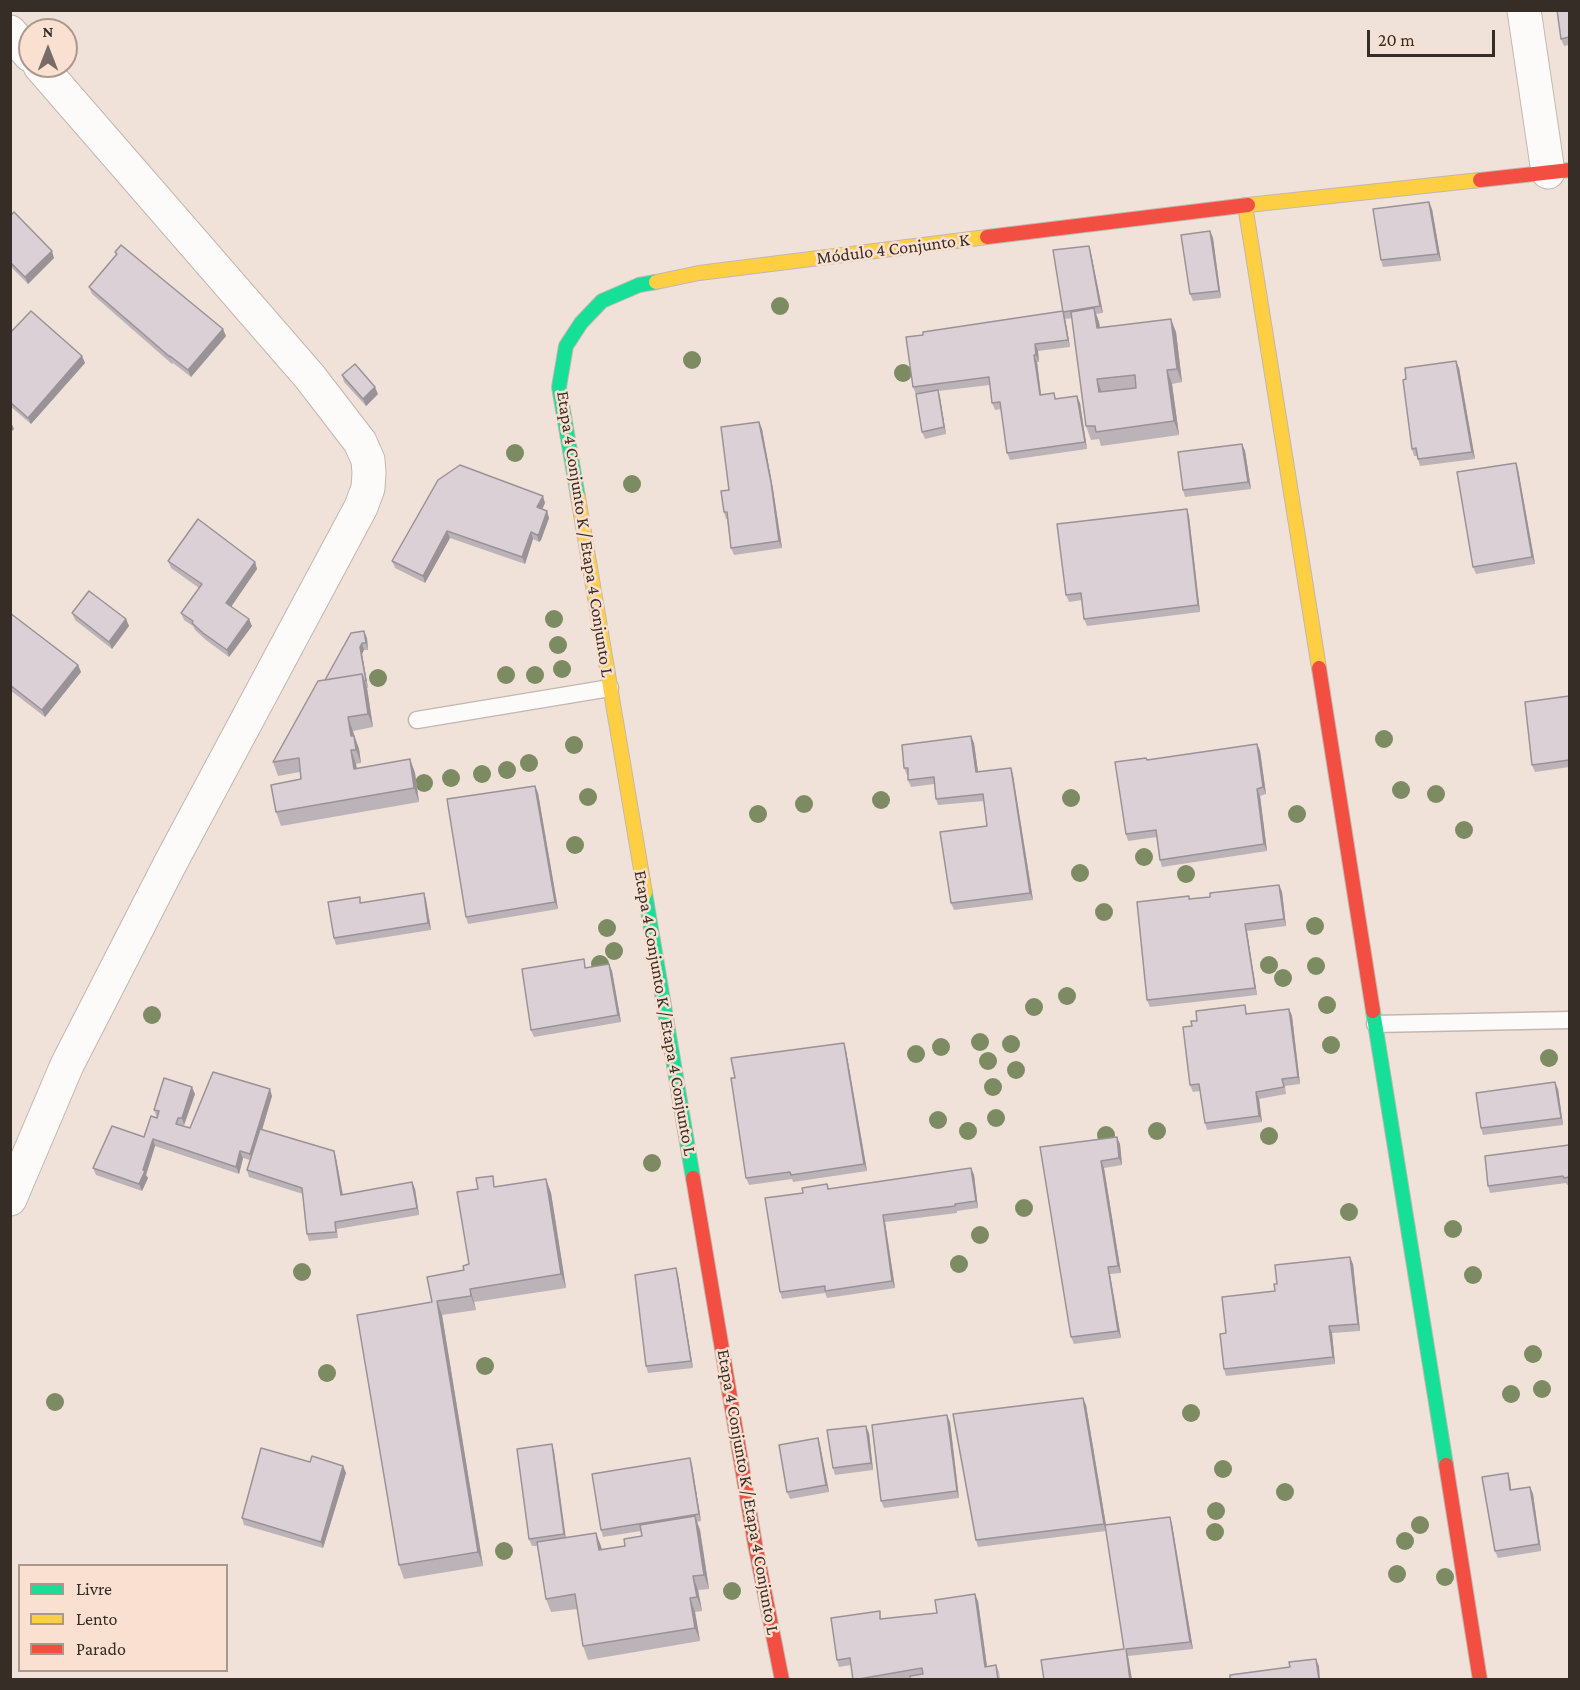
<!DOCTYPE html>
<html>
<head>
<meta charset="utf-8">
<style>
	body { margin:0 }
	#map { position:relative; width:1580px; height:1690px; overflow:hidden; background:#f0e2d9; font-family:"Crimson Pro",serif }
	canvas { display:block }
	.frame { position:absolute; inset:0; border:12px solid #362d27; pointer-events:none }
	.legend { position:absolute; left:18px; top:1564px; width:210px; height:108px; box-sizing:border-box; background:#f9e0d0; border:2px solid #ab988c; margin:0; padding:8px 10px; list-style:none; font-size:18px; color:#362d27 }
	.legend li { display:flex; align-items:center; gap:12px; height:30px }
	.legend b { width:30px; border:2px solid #ab988c }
	.north { position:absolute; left:18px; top:18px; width:60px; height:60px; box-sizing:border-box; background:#f9e0d0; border:2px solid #ab988c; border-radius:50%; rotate:0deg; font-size:16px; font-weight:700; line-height:24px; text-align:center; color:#362d27 }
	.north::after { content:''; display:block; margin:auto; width:21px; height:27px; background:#776c65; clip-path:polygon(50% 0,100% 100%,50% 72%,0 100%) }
	.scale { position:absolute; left:1367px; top:30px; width:128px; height:27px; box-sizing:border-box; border:3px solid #362d27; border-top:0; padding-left:8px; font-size:18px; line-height:21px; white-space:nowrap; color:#362d27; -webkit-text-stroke:4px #f9e0d0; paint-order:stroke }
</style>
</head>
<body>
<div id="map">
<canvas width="1580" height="1690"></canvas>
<div class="frame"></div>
<ul class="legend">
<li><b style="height:8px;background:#16e098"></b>Livre</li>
<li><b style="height:8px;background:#ffcf43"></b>Lento</li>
<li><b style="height:8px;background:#f24e42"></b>Parado</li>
</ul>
<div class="north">N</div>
<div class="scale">20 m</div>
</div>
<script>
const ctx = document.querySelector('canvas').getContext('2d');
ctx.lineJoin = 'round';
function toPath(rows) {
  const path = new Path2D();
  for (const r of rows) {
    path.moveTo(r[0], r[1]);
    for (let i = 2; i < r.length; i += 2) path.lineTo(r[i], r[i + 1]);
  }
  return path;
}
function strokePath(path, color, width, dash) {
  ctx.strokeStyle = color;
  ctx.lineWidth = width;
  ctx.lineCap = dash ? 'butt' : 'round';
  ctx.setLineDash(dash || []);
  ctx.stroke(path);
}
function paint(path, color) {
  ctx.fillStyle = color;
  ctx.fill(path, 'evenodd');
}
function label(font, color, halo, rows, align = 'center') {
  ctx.font = font + ' "Crimson Pro",serif';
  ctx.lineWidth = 5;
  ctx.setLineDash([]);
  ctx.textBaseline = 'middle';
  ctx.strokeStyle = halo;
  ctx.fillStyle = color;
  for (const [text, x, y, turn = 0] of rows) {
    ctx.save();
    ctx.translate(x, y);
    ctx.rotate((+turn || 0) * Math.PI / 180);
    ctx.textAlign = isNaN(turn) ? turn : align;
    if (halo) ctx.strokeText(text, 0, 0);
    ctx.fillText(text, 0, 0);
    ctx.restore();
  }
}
const lane = toPath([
	[417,720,610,688],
	[1375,1024,1570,1020]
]);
const street = toPath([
	[1524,10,1548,172],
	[10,32,30,55],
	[10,1199,67,1065,171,862,361,507,368,488,369,473,368,460,360,442,310,377,40,66]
]);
const fast = toPath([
	[578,497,559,387,566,346,581,323,602,301,639,285,656,282],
	[645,893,693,1178],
	[1373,1011,1446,1465]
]);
const slow = toPath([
	[1245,205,1319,668],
	[1248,205,1480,180],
	[656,282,699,273,987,237],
	[578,497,645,893]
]);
const jam = toPath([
	[1480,180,1570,170],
	[987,237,1248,205],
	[1319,668,1373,1011],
	[693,1178,755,1544,782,1680],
	[1446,1465,1480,1680]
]);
strokePath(lane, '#c2b7b0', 19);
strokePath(street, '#c2b7b0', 35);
strokePath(fast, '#c2b7b0', 16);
strokePath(slow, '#c2b7b0', 16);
strokePath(jam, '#c2b7b0', 16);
strokePath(lane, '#fdfbf9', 16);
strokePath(street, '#fdfbf9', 33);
strokePath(fast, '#16e098', 14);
strokePath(slow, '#ffcf43', 14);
strokePath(jam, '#f24e42', 14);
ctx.fillStyle = '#7d8b62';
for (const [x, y] of [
	[780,306],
	[692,360],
	[903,373],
	[515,453],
	[632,484],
	[554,619],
	[558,645],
	[562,669],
	[506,675],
	[535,675],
	[378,678],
	[1384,739],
	[574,745],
	[529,763],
	[507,770],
	[482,774],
	[451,778],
	[424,783],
	[1401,790],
	[1436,794],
	[588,797],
	[1071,798],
	[881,800],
	[804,804],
	[758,814],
	[1297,814],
	[1464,830],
	[575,845],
	[1144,857],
	[1080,873],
	[1186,874],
	[1104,912],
	[1315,926],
	[607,928],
	[614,951],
	[600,964],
	[1269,965],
	[1316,966],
	[1283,978],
	[1067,996],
	[1327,1005],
	[1034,1007],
	[152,1015],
	[980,1042],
	[1011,1044],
	[1331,1045],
	[941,1047],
	[916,1054],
	[1549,1058],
	[988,1061],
	[1016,1070],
	[993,1087],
	[996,1118],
	[938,1120],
	[968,1131],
	[1157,1131],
	[1106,1135],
	[1269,1136],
	[652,1163],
	[1024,1208],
	[1349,1212],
	[1453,1229],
	[980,1235],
	[959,1264],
	[302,1272],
	[1473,1275],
	[1533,1354],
	[485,1366],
	[327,1373],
	[1542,1389],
	[1511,1394],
	[55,1402],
	[1191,1413],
	[1223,1469],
	[1285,1492],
	[1216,1511],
	[1420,1525],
	[1215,1532],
	[1405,1541],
	[504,1551],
	[1397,1574],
	[1445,1577],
	[732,1591]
]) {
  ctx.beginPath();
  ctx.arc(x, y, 9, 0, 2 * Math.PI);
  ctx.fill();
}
paint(toPath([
	[1569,10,1569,45,1564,46,1561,39],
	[1432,209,1441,261,1383,267,1381,260],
	[10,216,54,258,28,284,10,266],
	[1210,231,1213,238,1221,298,1193,301,1190,294],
	[115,252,226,336,191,377,173,363,172,364,92,294,89,287,116,255],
	[1091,253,1103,313,1096,314,1099,322,1100,328,1176,332,1182,382,1172,384,1179,435,1101,446,1099,439,1091,440,1086,426,1072,318,1066,319,1065,318,1070,347,1038,351,1039,362,1037,362,1041,395,1054,393,1056,399,1080,403,1087,449,1010,460,1007,453,1001,409,995,410,992,403,990,385,938,391,940,397,946,434,925,439,922,432,916,394,913,387,923,335,1063,311],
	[10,333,82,356,85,363,31,424,10,406],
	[1459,368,1475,459,1420,466,1417,456,1414,456,1412,449],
	[342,375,378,394,366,406,344,382],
	[759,422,762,429,773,489,782,548,734,555,731,548,727,519,726,519,724,512,729,490],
	[1242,444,1245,451,1251,489,1185,497,1183,490],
	[1518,469,1535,564,1476,574,1473,567],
	[438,480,545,503,542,509,547,511,549,518,541,540,539,542,533,539,525,564,450,538,425,583,395,568,392,561],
	[1189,516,1200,612,1087,626,1084,619,1082,600,1069,602,1066,595],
	[168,561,255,562,257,569,231,606,252,626,229,657,206,640,195,630,193,626,184,620,181,613,199,588,171,568],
	[10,613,78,665,81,672,45,717,10,690],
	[72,613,126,619,129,626,112,649,75,620],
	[367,638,368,650,364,650,362,654,368,688,367,688,373,727,353,731,354,736,359,749,361,763,356,764,357,769,410,759,415,773,419,802,281,826,276,812,301,779,300,772,278,776,273,762,325,680],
	[1569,696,1569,767,1535,772,1532,765],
	[974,743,978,772,1011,768,1013,775,1033,900,954,910,951,903,987,826,984,801,938,805,936,799,934,784,911,787,908,780,908,775,907,775,904,768],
	[1257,744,1260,751,1266,794,1260,796,1267,851,1162,867,1160,860,1157,837,1128,841,1126,834],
	[535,786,538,793,558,909,468,924,466,917],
	[1279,885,1282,892,1286,926,1247,931,1257,995,1150,1007,1147,1000,1189,896,1190,899,1210,897],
	[424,893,426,900,431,930,336,945,334,938,362,903],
	[609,964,612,971,621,1022,534,1037,531,1030,586,966,586,968],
	[1289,1009,1292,1016,1300,1084,1285,1086,1286,1094,1259,1099,1262,1122,1207,1130,1205,1123,1200,1091,1193,1092,1190,1085,1192,1026,1247,1012,1248,1014],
	[846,1050,867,1171,793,1182,792,1179,749,1185,746,1178],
	[1558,1089,1563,1125,1483,1135,1481,1128],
	[195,1094,184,1125,180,1125,190,1128,272,1096,262,1130,334,1151,336,1158,343,1195,412,1182,415,1189,419,1215,337,1229,338,1238,309,1241,307,1234,303,1194,249,1177,247,1170,250,1160,243,1158,239,1174,155,1146,146,1175,148,1178,142,1191,96,1175,93,1168,144,1137,157,1118,154,1110],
	[1120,1144,1122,1165,1104,1168,1121,1273,1110,1274,1121,1338,1074,1344,1071,1337,1040,1147],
	[1569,1145,1569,1185,1567,1185,1566,1183,1490,1193,1488,1186],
	[971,1168,974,1175,978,1208,957,1211,957,1213,885,1222,895,1288,827,1298,825,1293,782,1299,780,1292,803,1193,827,1184,829,1189],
	[546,1179,551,1193,566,1288,474,1302,476,1310,442,1315,483,1566,404,1579,399,1565,432,1302,469,1264,478,1189],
	[1353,1264,1360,1331,1332,1333,1335,1364,1226,1376,1224,1369,1226,1333,1275,1291],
	[678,1275,693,1368,648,1373,646,1366],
	[1086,1405,1106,1525,1172,1524,1193,1649,1128,1656,1132,1680,1044,1680,1124,1649,1106,1531,978,1547,976,1540],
	[950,1422,959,1498,884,1508,881,1501],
	[869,1433,873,1470,835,1475,833,1468],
	[818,1438,820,1445,829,1492,790,1499,787,1492],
	[554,1451,566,1538,601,1546,602,1549,625,1546,642,1536,641,1531,603,1537,601,1530,692,1465,701,1521,697,1522,700,1530,709,1589,698,1590,702,1611,695,1612,700,1641,588,1660,583,1646,577,1609,551,1612,546,1599,537,1546,532,1546,529,1539],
	[310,1462,343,1466,346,1473,323,1548,244,1525,242,1518],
	[1510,1480,1511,1490,1530,1487,1533,1494,1541,1551,1498,1558,1495,1551],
	[978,1601,987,1666,996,1665,999,1672,1000,1680,910,1680,910,1678,899,1680,853,1680,851,1665,839,1667,837,1660,882,1619,937,1613]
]), '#bcb3b8');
paint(toPath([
	[1429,202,1432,209,1441,261,1438,254],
	[1210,231,1213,238,1221,298,1219,291],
	[1089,246,1091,253,1103,313,1100,306],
	[52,251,54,258,28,284,25,277],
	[1094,308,1099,322,1102,342,1097,328],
	[1063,311,1065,318,1070,347,1068,340],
	[1171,319,1176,332,1182,382,1177,369],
	[223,329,226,336,191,377,188,370],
	[1035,344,1038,351,1039,362,1036,355],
	[1034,355,1037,362,1042,402,1040,395],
	[82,356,85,363,31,424,28,418],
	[1456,361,1459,368,1475,459,1472,452],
	[1167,370,1172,384,1179,435,1174,421],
	[1097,379,1102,393,1099,392],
	[375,387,378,394,366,406,363,399],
	[938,390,940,397,946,434,944,427],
	[1077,396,1080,403,1087,449,1085,442],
	[11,422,14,429,10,433,10,423],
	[759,422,762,429,773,489,782,548,779,541],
	[1242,444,1245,451,1251,489,1248,482],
	[1516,463,1518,469,1535,564,1532,557],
	[543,496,545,503,540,514,537,507],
	[1187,509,1189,516,1200,612,1198,605],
	[547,511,549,518,541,540,539,542,537,535],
	[447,531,450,538,425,583,423,576],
	[531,532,533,539,525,564,522,557],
	[255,562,257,569,229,610,226,603],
	[126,619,129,626,112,649,109,642],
	[249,619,252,626,229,657,227,650],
	[364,631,367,638,368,650,366,643],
	[362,643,364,650,362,654,368,688,366,681,360,647],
	[78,665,81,672,45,717,42,710],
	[362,674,367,688,373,727,368,714],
	[348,717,359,749,361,763,351,736],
	[971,736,974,743,979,779,976,772],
	[1257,744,1260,751,1266,794,1263,787],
	[351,750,356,764,359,783,354,769],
	[410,759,415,773,419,802,414,788],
	[1011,768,1013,775,1033,900,1030,893],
	[535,786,538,793,558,909,555,902],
	[1257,789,1260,796,1267,851,1264,844],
	[1279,885,1282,892,1286,926,1284,919],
	[424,893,426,900,431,930,428,923],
	[1245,924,1247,931,1257,995,1255,988],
	[609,964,612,971,621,1022,618,1015],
	[1289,1009,1292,1016,1300,1084,1298,1077],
	[844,1043,846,1050,867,1171,864,1164],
	[1555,1082,1558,1089,1563,1125,1561,1118],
	[192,1087,195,1094,184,1125,182,1118],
	[270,1089,272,1096,253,1160,250,1154],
	[1256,1092,1259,1099,1262,1122,1259,1116],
	[1117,1137,1120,1144,1122,1165,1119,1158],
	[153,1139,155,1146,146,1175,148,1178,142,1191,139,1184],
	[240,1151,243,1158,239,1174,236,1167],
	[334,1151,336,1158,344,1202,341,1195],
	[1101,1161,1104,1168,1121,1273,1118,1266],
	[971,1168,974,1175,978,1208,976,1201],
	[546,1179,551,1193,566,1288,561,1274],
	[412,1182,415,1189,419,1215,417,1208],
	[883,1215,885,1222,895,1288,892,1281],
	[1350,1257,1353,1264,1360,1331,1358,1324],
	[1108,1267,1110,1274,1121,1338,1118,1331],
	[676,1268,678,1275,693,1368,691,1361],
	[470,1289,474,1302,476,1310,471,1296],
	[437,1301,442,1315,483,1566,478,1552],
	[1329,1326,1332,1333,1335,1364,1333,1357],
	[1083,1398,1086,1405,1107,1531,1104,1524],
	[947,1415,950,1422,959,1498,957,1491],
	[866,1426,869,1433,873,1470,871,1463],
	[818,1438,820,1445,829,1492,826,1485],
	[552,1444,554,1451,566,1541,564,1534],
	[690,1458,692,1465,701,1521,699,1514],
	[343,1466,346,1473,323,1548,321,1542],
	[1508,1473,1510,1480,1512,1497,1510,1490],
	[1530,1487,1533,1494,1541,1551,1539,1544],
	[695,1516,700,1530,709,1589,704,1575],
	[1170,1517,1172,1524,1193,1649,1190,1642],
	[596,1533,601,1546,604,1563,599,1550],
	[693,1576,698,1590,702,1611,697,1597],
	[975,1594,978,1601,988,1674,985,1667],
	[690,1598,695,1612,700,1641,695,1628],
	[1126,1649,1128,1656,1132,1680,1130,1680],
	[1316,1659,1319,1666,1320,1680,1319,1680]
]), '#999296');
const building = toPath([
	[1557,10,1569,10,1569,37,1561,39,1557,10],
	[1429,202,1438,254,1381,260,1373,209,1429,202],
	[14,212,52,251,25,277,10,262,10,216,14,212],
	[1210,231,1219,291,1190,294,1181,235,1210,231],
	[121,245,223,329,188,370,170,356,170,357,89,287,117,254,115,252,121,245],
	[1089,246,1100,306,1063,312,1053,250,1089,246],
	[1094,308,1097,328,1171,319,1177,369,1167,370,1174,421,1096,432,1095,426,1086,426,1071,312,1094,308],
	[1135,375,1136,388,1099,392,1097,379,1135,375],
	[31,311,82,356,28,418,10,402,10,333,31,311],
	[1063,311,1068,340,1035,344,1036,355,1034,355,1040,395,1054,393,1055,399,1077,396,1085,442,1007,453,1000,402,992,403,989,377,913,387,906,337,923,335,923,332,1063,311],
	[1456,361,1472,452,1418,459,1416,448,1412,449,1403,380,1406,379,1405,368,1456,361],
	[355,364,375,387,363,399,342,375,355,364],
	[938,390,944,427,922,432,916,394,938,390],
	[759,422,771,482,779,541,731,548,727,512,724,512,721,491,729,490,721,427,759,422],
	[1242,444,1248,482,1183,490,1178,452,1242,444],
	[1516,463,1532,557,1473,567,1457,472,1516,463],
	[460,465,543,496,537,507,547,511,539,534,537,535,531,532,522,557,447,531,423,576,392,561,438,480,460,465],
	[1187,509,1198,605,1084,619,1081,593,1066,595,1057,524,1187,509],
	[198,519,255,562,226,603,249,619,227,650,203,633,192,623,193,621,181,613,202,584,168,561,198,519],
	[89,591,126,619,109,642,72,613,89,591],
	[10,613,78,665,42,710,10,685,10,613],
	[364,631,366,643,362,643,360,647,366,681,364,681,362,674,325,680,351,633,364,631],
	[362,674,368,714,348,717,351,736,354,736,356,750,351,750,354,769,410,759,414,788,276,812,271,785,301,779,299,758,273,762,318,681,362,674],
	[1569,696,1569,760,1532,765,1525,702,1569,696],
	[971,736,976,772,1011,768,1030,893,951,903,940,832,987,826,983,794,936,799,934,777,908,780,908,768,904,768,902,745,971,736],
	[1257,744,1263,787,1257,789,1264,844,1160,860,1156,830,1126,834,1115,762,1146,758,1147,760,1257,744],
	[535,786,555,902,466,917,447,799,535,786],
	[1279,885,1284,919,1245,924,1255,988,1147,1000,1137,902,1189,896,1189,899,1210,897,1210,893,1279,885],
	[424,893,428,923,334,938,328,902,360,897,360,903,424,893],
	[584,959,585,968,609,964,618,1015,531,1030,522,969,584,959],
	[1245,1005,1246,1014,1289,1009,1298,1077,1282,1079,1284,1087,1256,1092,1259,1116,1205,1123,1199,1084,1190,1085,1183,1027,1192,1026,1191,1021,1197,1021,1196,1011,1245,1005],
	[844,1043,864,1164,791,1175,790,1172,746,1178,731,1078,735,1078,731,1058,844,1043],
	[213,1072,270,1089,250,1154,240,1151,236,1167,153,1139,143,1170,145,1171,139,1184,93,1168,112,1126,144,1137,151,1116,157,1118,159,1111,154,1110,164,1078,192,1087,182,1118,178,1118,176,1124,190,1128,213,1072],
	[1555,1082,1561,1118,1481,1128,1476,1093,1555,1082],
	[260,1129,334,1151,341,1195,412,1182,417,1208,335,1222,336,1232,307,1234,302,1188,247,1170,260,1129],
	[1117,1137,1119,1158,1101,1161,1118,1266,1108,1267,1118,1331,1071,1337,1040,1147,1117,1137],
	[1569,1145,1569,1177,1564,1178,1563,1176,1488,1186,1485,1156,1569,1145],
	[971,1168,976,1201,955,1204,955,1206,883,1215,892,1281,825,1291,825,1286,780,1292,765,1198,803,1193,802,1188,827,1184,828,1189,971,1168],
	[493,1176,494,1187,546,1179,561,1274,470,1289,471,1296,437,1301,478,1552,399,1565,357,1315,432,1302,427,1277,464,1270,463,1266,469,1264,457,1192,478,1189,476,1178,493,1176],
	[1350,1257,1358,1324,1329,1326,1333,1357,1224,1369,1220,1334,1226,1333,1222,1297,1275,1291,1274,1284,1277,1284,1275,1265,1350,1257],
	[676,1268,691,1361,646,1366,635,1275,676,1268],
	[1083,1398,1104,1524,976,1540,953,1414,1083,1398],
	[947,1415,957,1491,881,1501,872,1425,947,1415],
	[866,1426,871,1463,833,1468,827,1430,866,1426],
	[818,1438,826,1485,787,1492,779,1445,818,1438],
	[552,1444,564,1534,529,1539,517,1449,552,1444],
	[261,1448,310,1462,312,1456,343,1466,321,1542,242,1518,261,1448],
	[690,1458,699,1514,601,1530,592,1474,690,1458],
	[1508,1473,1510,1490,1530,1487,1539,1544,1495,1551,1482,1477,1508,1473],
	[695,1516,704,1575,693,1576,697,1597,690,1598,695,1628,583,1646,575,1594,546,1599,537,1542,596,1533,599,1550,625,1546,624,1539,642,1536,640,1525,695,1516],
	[1170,1517,1190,1642,1126,1649,1130,1680,1044,1680,1041,1660,1124,1649,1105,1525,1170,1517],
	[975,1594,985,1667,996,1665,998,1680,910,1680,910,1676,923,1674,922,1668,853,1680,850,1658,837,1660,831,1618,880,1611,880,1619,937,1613,935,1600,975,1594],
	[1316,1659,1319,1680,1230,1680,1230,1675,1290,1667,1289,1662,1316,1659]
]);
paint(building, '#dbd0d6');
strokePath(building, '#999296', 1.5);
label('18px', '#362d27', '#f9e0d0', [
	["Módulo 4 Conjunto K",893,249,-7],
	["Etapa 4 Conjunto K / Etapa 4 Conjunto L",585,534,81],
	["Etapa 4 Conjunto K / Etapa 4 Conjunto L",665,1013,80],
	["Etapa 4 Conjunto K / Etapa 4 Conjunto L",748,1492,80]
]);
</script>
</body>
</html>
